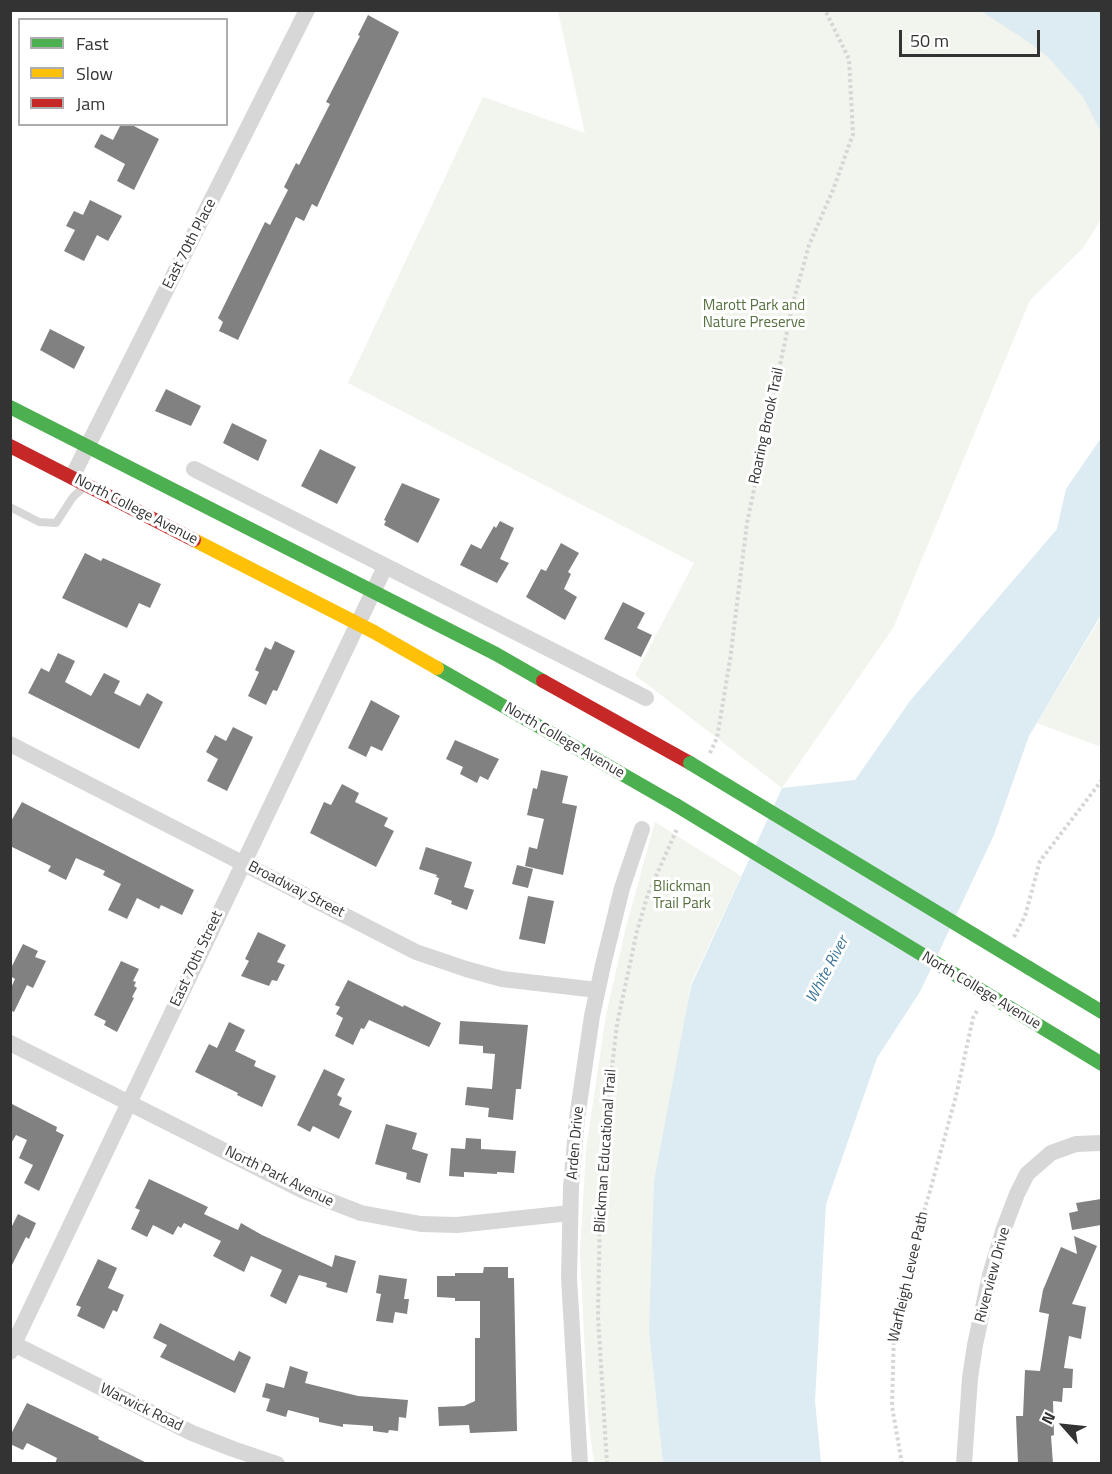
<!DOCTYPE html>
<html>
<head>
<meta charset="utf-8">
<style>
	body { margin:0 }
	#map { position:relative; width:1112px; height:1474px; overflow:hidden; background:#fff; font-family:"Titillium Web",sans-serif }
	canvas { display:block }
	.frame { position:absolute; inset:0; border:12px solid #333; pointer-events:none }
	.legend { position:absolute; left:18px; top:18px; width:210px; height:108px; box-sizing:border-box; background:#fff; border:2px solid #adadad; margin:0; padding:8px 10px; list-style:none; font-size:18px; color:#333 }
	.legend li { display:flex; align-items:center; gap:12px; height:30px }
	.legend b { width:30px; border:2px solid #adadad }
	.north { position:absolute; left:1034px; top:1396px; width:60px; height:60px; -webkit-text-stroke:4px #fff; paint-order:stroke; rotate:297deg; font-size:16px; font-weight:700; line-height:24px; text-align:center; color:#333 }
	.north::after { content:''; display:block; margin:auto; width:21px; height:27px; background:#333; clip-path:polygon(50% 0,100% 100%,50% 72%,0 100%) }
	.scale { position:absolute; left:899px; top:30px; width:141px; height:27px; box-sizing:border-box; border:3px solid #333; border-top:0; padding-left:8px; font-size:18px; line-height:21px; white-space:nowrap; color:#333; -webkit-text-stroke:4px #fff; paint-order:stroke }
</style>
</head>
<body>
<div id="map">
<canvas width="1112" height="1474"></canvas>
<div class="frame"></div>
<ul class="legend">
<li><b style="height:8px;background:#4caf50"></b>Fast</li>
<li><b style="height:8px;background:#ffc107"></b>Slow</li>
<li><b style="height:8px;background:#c62828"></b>Jam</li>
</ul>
<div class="north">N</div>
<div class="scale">50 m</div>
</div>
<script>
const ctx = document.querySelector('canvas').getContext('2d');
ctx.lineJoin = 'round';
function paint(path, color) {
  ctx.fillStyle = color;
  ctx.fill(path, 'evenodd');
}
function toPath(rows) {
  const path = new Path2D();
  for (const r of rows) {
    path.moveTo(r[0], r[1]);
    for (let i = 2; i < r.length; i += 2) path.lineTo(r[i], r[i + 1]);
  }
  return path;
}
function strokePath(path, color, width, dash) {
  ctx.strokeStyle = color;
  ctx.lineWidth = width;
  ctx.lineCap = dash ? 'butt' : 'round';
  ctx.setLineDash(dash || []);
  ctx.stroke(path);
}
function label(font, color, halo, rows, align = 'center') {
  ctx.font = font + ' "Titillium Web",sans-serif';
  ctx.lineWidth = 6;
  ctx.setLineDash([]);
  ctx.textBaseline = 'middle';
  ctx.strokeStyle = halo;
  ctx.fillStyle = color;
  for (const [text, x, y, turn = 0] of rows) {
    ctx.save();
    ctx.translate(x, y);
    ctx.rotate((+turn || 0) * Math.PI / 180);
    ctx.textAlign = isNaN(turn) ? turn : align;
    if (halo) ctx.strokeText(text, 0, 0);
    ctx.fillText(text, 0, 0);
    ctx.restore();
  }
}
paint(toPath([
	[558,11,1101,11,1101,219,1083,248,1030,300,893,628,782,788,635,675,694,563,348,383,483,97,585,133],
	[1101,617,1101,747,1037,723],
	[655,822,741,876,690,986,649,1331,663,1463,594,1464,588,1416,580,1252,586,1150,606,1015,626,927]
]), '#f1f5ed');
paint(toPath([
	[981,11,1101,11,1101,132,1083,97,1049,58,1030,43],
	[1101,438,1101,615,1029,736,994,835,921,990,877,1058,826,1204,815,1401,821,1463,663,1464,649,1331,654,1181,691,986,782,788,855,780,910,701,1057,529,1066,489]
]), '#ddebf3');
paint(toPath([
	[368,15,399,32,317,207,312,204,304,221,296,217,238,340,219,331,223,322,218,318,265,222,270,225,288,190,284,187,296,163,299,165,330,104,326,102,360,36,358,35],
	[121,124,130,124,159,139,134,190,117,181,125,164,94,147,101,134,113,140],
	[90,200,122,216,108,241,97,235,84,261,64,251,75,230,66,226,74,211,83,215],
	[50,329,85,347,74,369,40,350],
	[166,389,201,406,191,426,155,411],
	[232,423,267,440,258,461,223,443],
	[320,449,356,467,337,504,301,486],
	[402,483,440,499,418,543,384,525,386,521,384,520],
	[500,521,514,528,500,559,509,563,497,583,460,565,471,544,481,549,494,526,496,528],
	[561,543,579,553,568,572,571,574,564,589,577,597,565,620,526,597,541,569,546,571],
	[85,553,101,561,103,558,161,584,150,608,139,603,127,628,62,598],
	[623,602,645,613,637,628,652,635,641,657,604,639],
	[275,641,295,651,277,691,273,690,266,705,248,696,259,672,255,670,265,647,271,650],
	[58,653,75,661,65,682,91,696,104,673,120,681,114,693,140,706,147,693,163,702,139,749,28,693,41,668,49,672],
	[371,700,400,716,382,751,371,746,366,757,348,748],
	[233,727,253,737,227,791,207,781,218,759,206,752,215,735,226,741],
	[455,740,499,759,488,780,480,776,477,783,460,774,463,767,446,759],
	[541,770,568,776,562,803,577,806,563,875,525,866,529,847,537,849,544,819,527,815,533,788,537,789],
	[342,784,359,793,355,802,388,818,384,826,394,831,376,867,310,833,324,802,331,805],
	[22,802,194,890,182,915,161,905,159,909,137,898,127,919,108,910,121,884,103,875,105,871,76,858,66,880,48,871,51,866,10,846,10,823],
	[426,847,472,862,464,887,474,890,467,910,451,904,452,901,434,894,439,878,436,877,437,875,419,869],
	[517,865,533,869,528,888,512,884],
	[528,896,554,901,545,944,519,939],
	[258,932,286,945,277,962,285,965,277,981,272,980,269,986,241,976,249,961,245,959],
	[23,944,38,951,35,957,46,961,33,988,27,985,14,1012,10,1010,10,990,15,979,10,976,10,970],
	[121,961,139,969,133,981,136,982,134,986,137,988,132,997,134,998,117,1032,104,1025,106,1021,94,1015],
	[348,980,403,1007,404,1005,441,1023,431,1044,429,1047,369,1020,364,1029,361,1028,353,1045,335,1036,343,1018,336,1014,340,1007,335,1005],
	[460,1021,528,1025,521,1089,516,1089,513,1120,488,1117,489,1108,465,1105,467,1087,492,1089,495,1054,483,1053,483,1046,459,1044],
	[229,1022,245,1030,235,1051,256,1061,254,1066,276,1076,262,1107,237,1095,238,1093,195,1072,209,1044,217,1048],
	[324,1069,345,1079,337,1095,342,1098,339,1105,352,1111,339,1139,313,1126,310,1132,297,1125],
	[10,1103,57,1127,56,1131,64,1135,39,1191,24,1183,33,1165,19,1158,27,1140,16,1135,10,1145],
	[386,1124,417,1133,412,1149,428,1154,420,1183,406,1179,407,1173,375,1164],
	[466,1138,481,1139,481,1149,516,1151,514,1173,497,1172,497,1174,464,1172,464,1177,449,1176,451,1148,465,1149],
	[149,1179,208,1207,204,1214,238,1230,241,1223,262,1235,332,1267,335,1255,356,1261,347,1293,326,1287,327,1283,299,1275,286,1304,270,1296,282,1270,251,1256,244,1272,213,1256,221,1241,184,1223,181,1228,178,1226,173,1235,153,1225,147,1237,131,1229,140,1210,135,1208],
	[1101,1199,1101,1225,1072,1230,1069,1213,1078,1211,1076,1203],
	[18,1214,36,1223,29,1239,26,1237,10,1269,10,1230],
	[1074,1236,1097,1246,1072,1304,1086,1307,1081,1339,1069,1336,1064,1368,1073,1369,1072,1388,1063,1388,1062,1402,1053,1401,1054,1435,1051,1436,1053,1464,1018,1464,1016,1416,1023,1416,1025,1370,1040,1371,1049,1314,1039,1312,1043,1290,1061,1247,1077,1254],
	[98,1259,117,1268,108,1288,124,1295,117,1312,113,1310,104,1329,77,1316,81,1307,76,1305],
	[484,1267,508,1267,508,1278,514,1278,517,1431,470,1433,469,1425,439,1426,438,1407,464,1406,475,1401,475,1338,480,1338,480,1301,455,1301,455,1298,437,1297,437,1276,455,1276,455,1273,483,1273],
	[379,1275,407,1279,404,1299,409,1299,407,1314,395,1312,393,1323,376,1321,381,1294,376,1293],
	[160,1323,234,1361,239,1351,251,1357,235,1393,160,1357,167,1345,153,1338],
	[290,1366,308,1372,305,1383,358,1396,408,1400,406,1418,399,1417,398,1431,389,1430,388,1433,373,1431,373,1426,343,1424,343,1427,319,1422,319,1418,288,1410,286,1417,266,1411,270,1399,262,1397,266,1383,284,1388],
	[27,1403,99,1437,98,1439,149,1464,55,1464,57,1458,27,1443,23,1450,10,1444,10,1436]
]), '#818181');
strokePath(toPath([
	[710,753,717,738,730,660,747,523,793,303,809,245,833,190,853,134,849,59,825,10],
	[1014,937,1025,916,1040,861,1102,780],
	[607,1464,598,1316,600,1212,606,1119,617,1024,637,931,648,894,677,829],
	[902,1464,892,1406,894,1330,913,1246,928,1198,956,1096,973,1018,977,1011]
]), '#d6d6d6', 4, [3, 3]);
strokePath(toPath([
	[10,507,39,522,56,523,73,497,84,487]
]), '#d7d7d7', 8);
strokePath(toPath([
	[194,469,646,698],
	[72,477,307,10],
	[10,744,416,952,466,969,502,979,597,990],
	[10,1043,304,1191,361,1213,421,1224,457,1225,570,1213],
	[10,1342,192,1433,233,1449,277,1464],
	[10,1352,385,567],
	[580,1464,569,1278,571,1187,577,1118,592,1016,603,965,622,888,642,829],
	[964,1464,970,1378,975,1345,990,1275,1004,1228,1017,1194,1027,1174,1051,1153,1076,1144,1102,1143]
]), '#d7d7d7', 16);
strokePath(toPath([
	[10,407,496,654,543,681],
	[437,668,676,805],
	[1029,968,1102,1012],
	[1015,1011,1102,1064]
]), '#4caf50', 14);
strokePath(toPath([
	[194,540,374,632,437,668]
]), '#ffc107', 14);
strokePath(toPath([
	[10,446,194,540],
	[543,681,690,763]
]), '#c62828', 14);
strokePath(toPath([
	[690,763,1029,968],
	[676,805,1015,1011]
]), '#4caf50', 14);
label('15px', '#333', '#fff', [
	["East 70th Place",190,244,-63],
	["Roaring Brook Trail",767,426,-78],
	["North College Avenue",136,510,27],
	["North College Avenue",564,741,30],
	["Broadway Street",296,890,27],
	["East 70th Street",197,959,-65],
	["North College Avenue",981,991,31],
	["Arden Drive",576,1143,-85],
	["Blickman Educational Trail",606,1151,-86],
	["North Park Avenue",279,1177,26],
	["Riverview Drive",993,1275,-75],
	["Warfleigh Levee Path",909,1277,-77],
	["Warwick Road",141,1408,26]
]);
label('15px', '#56703f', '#fff', [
	["Marott Park and",754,306],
	["Nature Preserve",754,323],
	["Blickman",682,887],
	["Trail Park",682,904]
]);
label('italic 16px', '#3f7597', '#fff', [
	["White River",828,970,-62]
]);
</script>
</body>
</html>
